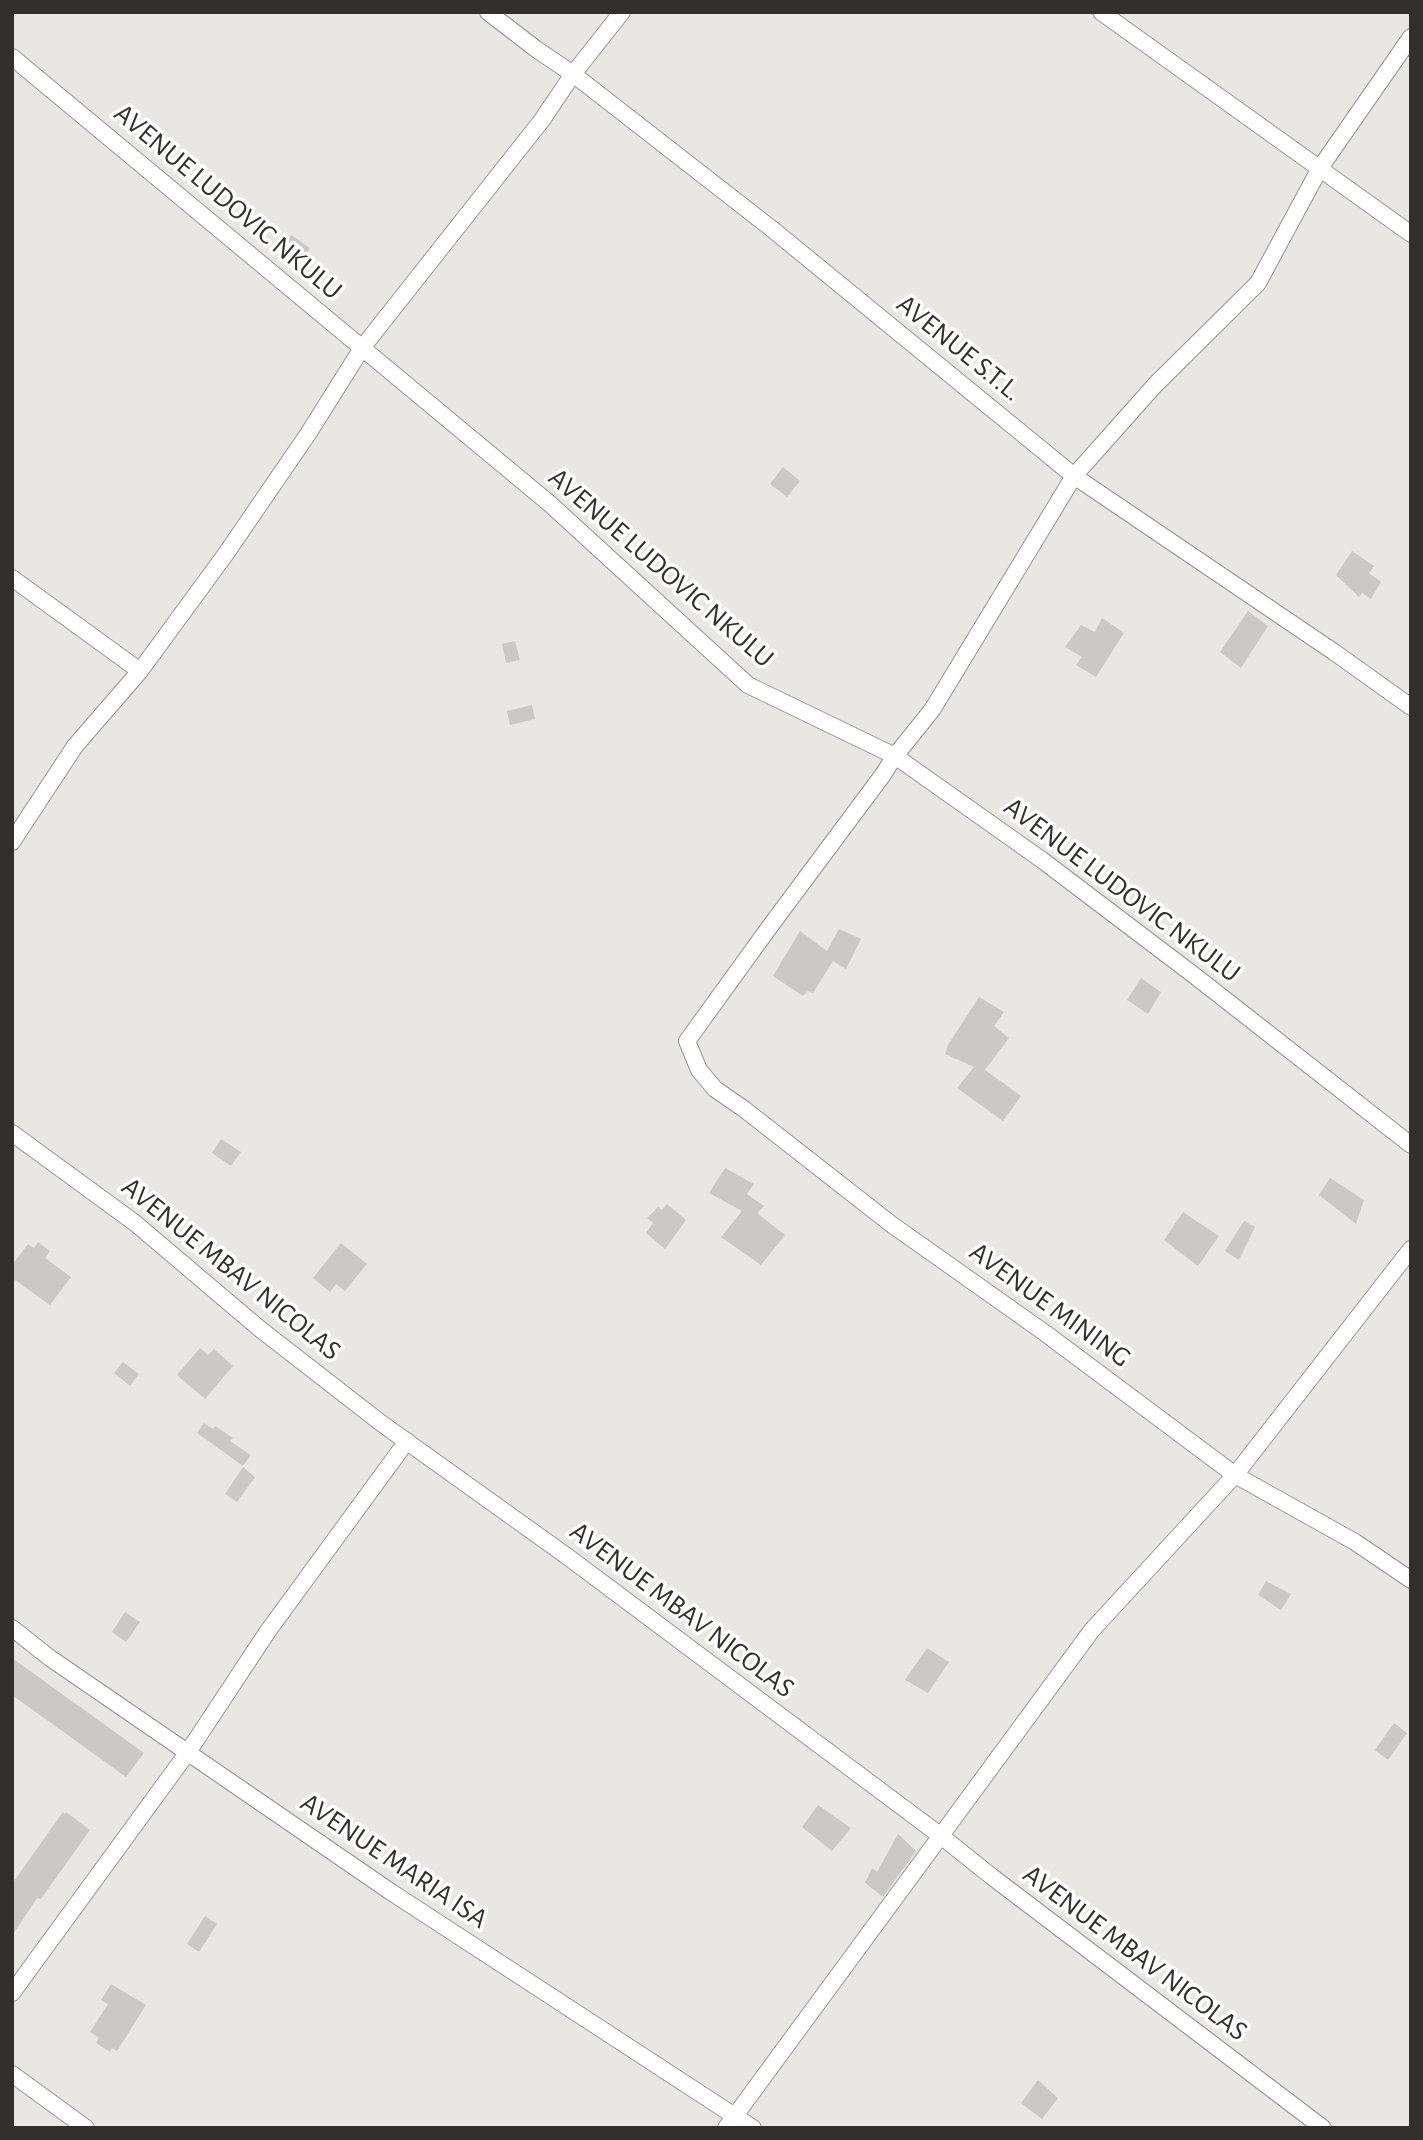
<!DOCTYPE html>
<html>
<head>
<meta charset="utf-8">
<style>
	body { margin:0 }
	#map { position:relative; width:1423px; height:2140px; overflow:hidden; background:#e9e7e4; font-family:"Alegreya Sans",sans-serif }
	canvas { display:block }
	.frame { position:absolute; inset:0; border:14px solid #31302f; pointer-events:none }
</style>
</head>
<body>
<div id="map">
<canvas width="1423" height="2140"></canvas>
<div class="frame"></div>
</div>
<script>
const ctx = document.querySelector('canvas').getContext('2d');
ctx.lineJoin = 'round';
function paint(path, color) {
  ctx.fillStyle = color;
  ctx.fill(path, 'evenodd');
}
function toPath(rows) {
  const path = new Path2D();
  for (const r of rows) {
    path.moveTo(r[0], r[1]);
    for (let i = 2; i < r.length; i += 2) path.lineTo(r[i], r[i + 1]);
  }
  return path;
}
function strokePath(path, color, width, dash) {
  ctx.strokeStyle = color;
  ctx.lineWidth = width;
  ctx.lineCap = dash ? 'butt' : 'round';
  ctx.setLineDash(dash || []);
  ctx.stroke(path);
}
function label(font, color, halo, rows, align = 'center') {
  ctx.font = font + ' "Alegreya Sans",sans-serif';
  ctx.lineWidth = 7;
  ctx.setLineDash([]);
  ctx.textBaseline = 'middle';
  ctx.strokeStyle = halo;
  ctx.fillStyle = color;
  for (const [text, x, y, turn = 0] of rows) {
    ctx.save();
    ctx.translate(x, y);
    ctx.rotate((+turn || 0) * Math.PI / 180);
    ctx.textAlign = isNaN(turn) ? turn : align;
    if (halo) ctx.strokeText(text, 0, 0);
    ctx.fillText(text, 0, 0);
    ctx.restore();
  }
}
paint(toPath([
	[291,235,310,248,302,260,283,247],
	[783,467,800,481,787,497,770,484],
	[1352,551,1374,566,1369,573,1381,582,1371,599,1362,593,1359,597,1336,575],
	[1248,611,1268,626,1241,668,1220,652],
	[1102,618,1124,633,1096,677,1076,665,1082,657,1065,647,1081,625,1095,632],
	[515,641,520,660,506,663,502,644],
	[532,705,535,719,510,725,507,711],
	[839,929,861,939,846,969,833,961,813,993,808,991,803,996,773,976,800,931,827,951],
	[1141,978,1161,992,1148,1014,1127,1000],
	[979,997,1004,1012,994,1026,1009,1038,985,1070,1021,1096,1003,1121,957,1088,974,1067,945,1054,948,1045],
	[221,1139,241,1152,231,1166,212,1153],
	[725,1168,754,1184,747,1194,764,1206,757,1213,785,1235,761,1265,721,1237,742,1211,709,1193],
	[1330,1178,1364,1200,1356,1224,1319,1195],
	[667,1204,686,1220,665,1249,646,1233,653,1223,647,1218,658,1207,662,1210],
	[1183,1212,1219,1236,1198,1266,1164,1240],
	[1244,1221,1255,1227,1239,1260,1225,1251],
	[38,1242,50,1251,45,1258,71,1277,50,1305,12,1278,12,1265,28,1244,34,1248],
	[341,1243,367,1264,345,1291,336,1284,330,1292,313,1278],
	[200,1348,208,1355,214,1349,233,1366,205,1399,177,1375],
	[123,1362,139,1374,130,1386,114,1373],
	[204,1423,213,1429,215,1426,233,1438,230,1441,251,1455,243,1466,197,1433],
	[243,1467,255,1477,237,1502,225,1494],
	[1266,1581,1291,1594,1281,1610,1258,1595],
	[125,1612,140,1622,126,1642,112,1632],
	[927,1648,949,1662,928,1693,905,1680],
	[12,1658,144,1753,126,1777,12,1695],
	[1394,1723,1407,1733,1388,1760,1375,1750],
	[818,1805,851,1828,832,1851,802,1827],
	[63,1812,65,1814,66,1812,90,1830,41,1899,37,1898,12,1936,12,1884],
	[898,1834,916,1851,883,1897,865,1883,872,1868,877,1872],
	[205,1916,217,1924,199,1952,187,1944],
	[111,1984,146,2005,117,2051,112,2048,110,2052,96,2043,99,2038,90,2032,108,2004,101,2000],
	[1038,2080,1058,2098,1042,2119,1021,2103]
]), '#cbc9c6');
const minor = toPath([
	[488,12,536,49,573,74,772,229,1074,476,1334,652,1411,707],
	[1101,12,1411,234],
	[1411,37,1320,168,1258,283,1155,385,1074,476,932,710,895,756,882,776,771,925,687,1041,699,1070,715,1089,744,1109,891,1224,1045,1333,1235,1475,1355,1542,1411,1580],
	[12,57,550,504,748,685,895,756,1042,860,1195,976,1411,1145],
	[12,578,140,671],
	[12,842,75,746,140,671,225,555,308,434,362,348,542,120,573,74,622,12],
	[12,1133,135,1223,260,1329,381,1423,568,1557,941,1836,991,1876,1323,2128],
	[12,1628,50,1658,391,1892,753,2128],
	[12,1993,188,1752,268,1631,407,1441],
	[12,2074,86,2128],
	[726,2128,1092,1630,1235,1475,1411,1249]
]);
strokePath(minor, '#969492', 18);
strokePath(minor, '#fff', 16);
label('28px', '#31302f', '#fff', [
	["AVENUE LUDOVIC NKULU",228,202,40],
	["AVENUE S.T.L.",959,348,39],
	["AVENUE LUDOVIC NKULU",661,568,41],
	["AVENUE LUDOVIC NKULU",1122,890,37],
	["AVENUE MBAV NICOLAS",231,1269,39],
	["AVENUE MINING",1050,1305,36],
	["AVENUE MBAV NICOLAS",682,1610,37],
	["AVENUE MARIA ISA",394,1861,34],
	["AVENUE MBAV NICOLAS",1135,1953,37]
]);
</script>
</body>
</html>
